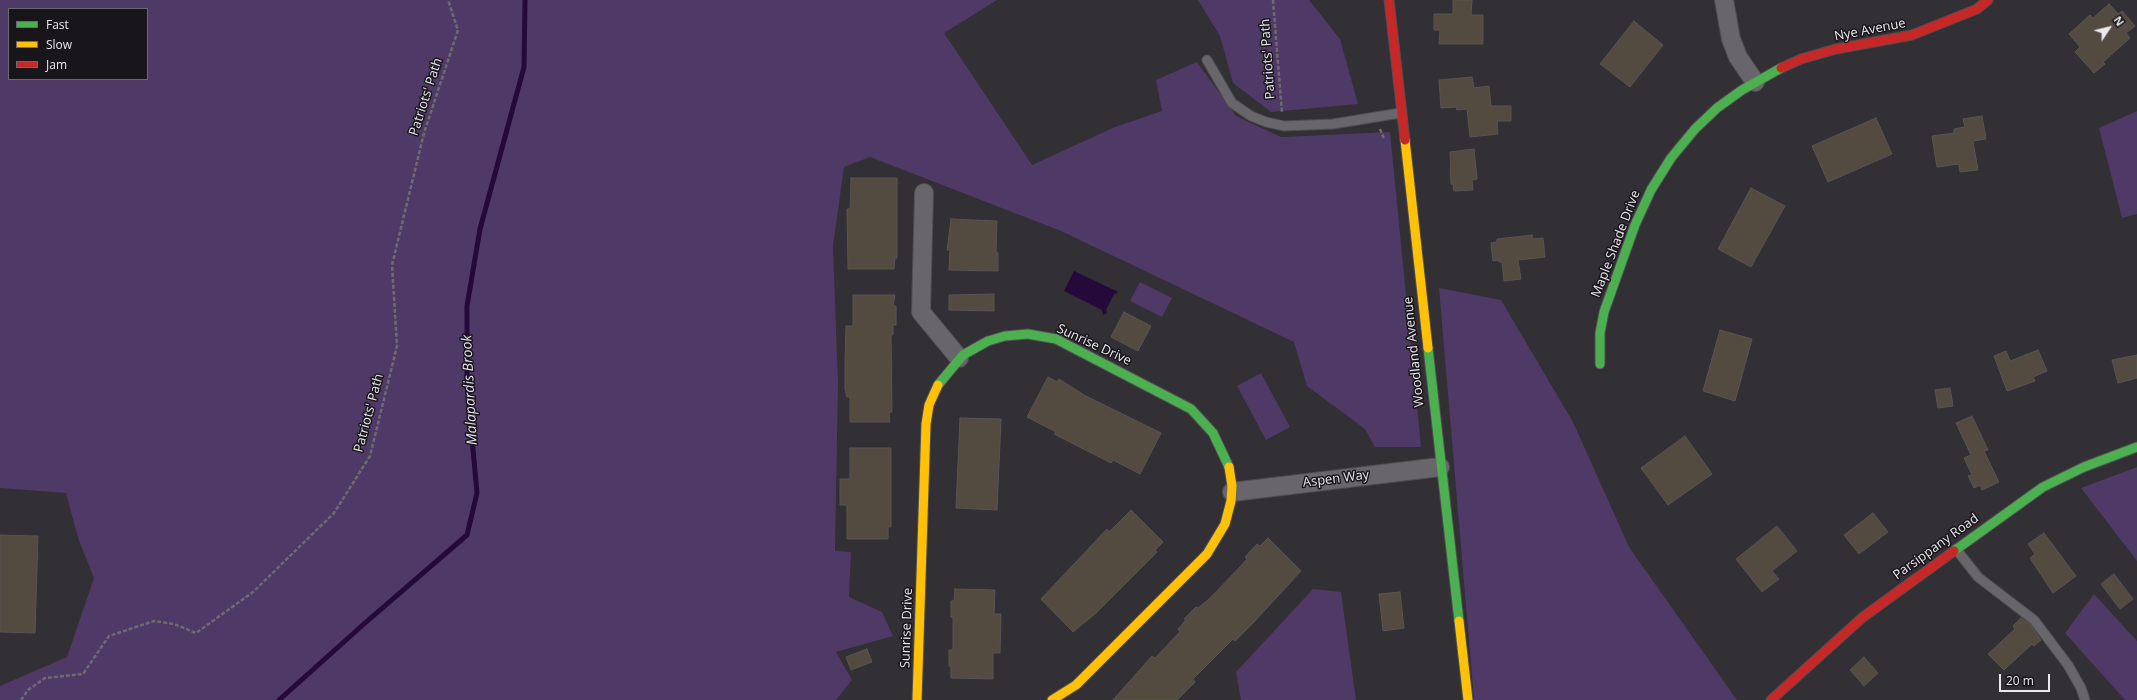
<!DOCTYPE html>
<html>
<head>
<meta charset="utf-8">
<style>
	body { margin:0 }
	#map { position:relative; width:2137px; height:700px; overflow:hidden; background:#322f35; font-family:"Open Sans",sans-serif }
	canvas { display:block }
	.legend { position:absolute; left:8px; top:8px; width:140px; height:72px; box-sizing:border-box; background:#18161b; border:1px solid #6c6a6f; margin:0; padding:5px 7px; list-style:none; font-size:12px; color:#ebe8ee }
	.legend li { display:flex; align-items:center; gap:8px; height:20px }
	.legend b { width:20px; border:1px solid #6c6a6f }
	.north { position:absolute; left:2089px; top:8px; width:40px; height:40px; -webkit-text-stroke:3px #18161b; paint-order:stroke; rotate:55deg; font-size:11px; font-weight:700; line-height:16px; text-align:center; color:#ebe8ee }
	.north::after { content:''; display:block; margin:auto; width:14px; height:18px; background:#ebe8ee; clip-path:polygon(50% 0,100% 100%,50% 72%,0 100%) }
	.scale { position:absolute; left:1999px; top:674px; width:51px; height:18px; box-sizing:border-box; border:2px solid #ebe8ee; border-top:0; padding-left:5px; font-size:12px; line-height:14px; white-space:nowrap; color:#ebe8ee; -webkit-text-stroke:3px #18161b; paint-order:stroke }
</style>
</head>
<body>
<div id="map">
<canvas width="2137" height="700"></canvas>
<ul class="legend">
<li><b style="height:5px;background:#4caf50"></b>Fast</li>
<li><b style="height:5px;background:#ffc107"></b>Slow</li>
<li><b style="height:5px;background:#c62828"></b>Jam</li>
</ul>
<div class="north">N</div>
<div class="scale">20 m</div>
</div>
<script>
const ctx = document.querySelector('canvas').getContext('2d');
ctx.lineJoin = 'round';
function paint(path, color) {
  ctx.fillStyle = color;
  ctx.fill(path, 'evenodd');
}
function toPath(rows) {
  const path = new Path2D();
  for (const r of rows) {
    path.moveTo(r[0], r[1]);
    for (let i = 2; i < r.length; i += 2) path.lineTo(r[i], r[i + 1]);
  }
  return path;
}
function strokePath(path, color, width, dash) {
  ctx.strokeStyle = color;
  ctx.lineWidth = width;
  ctx.lineCap = dash ? 'butt' : 'round';
  ctx.setLineDash(dash || []);
  ctx.stroke(path);
}
function label(font, color, halo, rows, align = 'center') {
  ctx.font = font + ' "Open Sans",sans-serif';
  ctx.lineWidth = 3;
  ctx.setLineDash([]);
  ctx.textBaseline = 'middle';
  ctx.strokeStyle = halo;
  ctx.fillStyle = color;
  for (const [text, x, y, turn = 0] of rows) {
    ctx.save();
    ctx.translate(x, y);
    ctx.rotate((+turn || 0) * Math.PI / 180);
    ctx.textAlign = isNaN(turn) ? turn : align;
    if (halo) ctx.strokeText(text, 0, 0);
    ctx.fillText(text, 0, 0);
    ctx.restore();
  }
}
paint(toPath([
	[0,0,997,0,944,33,1032,165,1115,127,1162,111,1156,80,1197,62,1236,116,1281,137,1390,132,1421,447,1375,447,1365,429,1307,386,1294,342,1061,231,870,157,844,167,833,246,838,384,835,551,851,552,849,597,882,612,893,636,836,652,852,680,836,700,0,700,0,686,67,657,94,578,78,538,66,493,0,488],
	[9,9,147,9,147,79,9,79],
	[1198,0,1309,0,1340,39,1358,104,1271,112,1233,83,1220,36],
	[2137,111,2137,214,2122,218,2099,128],
	[1140,282,1172,298,1162,317,1130,301],
	[1439,288,1501,300,1573,422,1629,547,1737,700,1474,700],
	[1261,373,1290,427,1266,440,1237,386],
	[2137,467,2137,561,2081,488],
	[1313,589,1341,592,1356,700,1241,700,1236,672],
	[2094,594,2137,641,2137,700,2125,700,2065,633]
]), '#4f3966');
paint(toPath([
	[1074,271,1114,290,1116,290,1118,293,1114,294,1106,310,1107,313,1103,315,1102,310,1064,291]
]), '#25093a');
strokePath(toPath([
	[279,700,365,623,467,535,477,493,467,384,467,306,480,229,524,67,525,0]
]), '#25093a', 5);
const building = toPath([
	[1453,0,1472,0,1471,15,1483,15,1483,44,1439,44,1440,30,1434,30,1434,14,1453,14,1453,0],
	[2109,4,2118,14,2122,11,2135,26,2126,33,2130,38,2103,62,2105,64,2094,73,2075,52,2080,47,2069,34,2090,15,2093,18,2109,4],
	[1634,21,1663,45,1630,87,1600,64,1634,21],
	[1472,77,1474,88,1489,86,1491,106,1511,106,1511,121,1497,121,1498,134,1470,137,1467,109,1457,110,1456,107,1441,108,1439,80,1472,77],
	[1982,116,1986,139,1973,141,1978,170,1960,172,1959,164,1937,167,1932,136,1954,133,1954,129,1965,127,1963,119,1982,116],
	[1876,118,1892,154,1828,182,1812,146,1876,118],
	[1474,149,1477,179,1472,180,1473,190,1454,191,1453,184,1451,184,1450,152,1474,149],
	[851,178,897,178,897,258,895,258,894,269,848,269,847,209,850,209,851,178],
	[1751,188,1785,206,1751,267,1718,249,1751,188],
	[951,219,997,221,996,252,998,253,998,271,949,270,950,250,947,250,951,219],
	[1532,235,1533,239,1543,238,1545,257,1518,260,1521,279,1504,281,1502,262,1499,262,1499,260,1493,261,1491,243,1497,242,1497,239,1532,235],
	[994,294,994,311,949,310,949,295,994,294],
	[853,295,895,295,893,306,896,306,896,325,893,325,893,335,891,335,892,412,889,412,890,422,850,422,850,397,847,397,845,389,845,362,846,326,853,326,853,295],
	[1124,312,1151,326,1138,351,1111,337,1124,312],
	[1720,330,1752,339,1735,401,1703,391,1720,330],
	[2038,350,2047,371,2033,377,2035,381,2007,391,1994,356,2006,351,2010,361,2038,350],
	[2137,355,2137,378,2118,383,2112,360,2137,355],
	[1048,377,1057,382,1059,379,1084,395,1161,433,1140,474,1113,460,1111,463,1054,434,1056,432,1027,417,1048,377],
	[1950,388,1953,406,1938,408,1935,390,1950,388],
	[1972,416,1988,450,1984,451,1999,482,1982,490,1980,485,1974,488,1968,476,1972,475,1964,458,1971,455,1956,423,1972,416],
	[960,418,1001,419,997,510,956,508,960,418],
	[1685,436,1712,474,1668,505,1641,468,1685,436],
	[850,448,891,448,891,527,888,527,888,539,847,539,847,505,840,505,840,479,850,479,850,448],
	[1131,510,1163,542,1155,550,1157,552,1096,613,1073,632,1041,599,1107,529,1109,532,1131,510],
	[1873,513,1888,532,1859,554,1844,535,1873,513],
	[1777,526,1797,551,1772,571,1779,579,1762,592,1736,559,1777,526],
	[2044,533,2076,576,2053,593,2030,558,2035,554,2028,544,2044,533],
	[0,535,38,536,35,633,0,632,0,535],
	[1268,538,1301,571,1254,622,1235,641,1233,639,1193,679,1195,682,1177,700,1113,700,1152,656,1155,658,1180,632,1178,629,1186,620,1184,619,1196,607,1198,608,1208,600,1239,568,1247,559,1245,557,1257,544,1260,546,1268,538],
	[2114,574,2133,599,2120,609,2101,584,2114,574],
	[955,589,995,590,994,614,1001,614,1000,653,993,653,993,679,951,678,951,666,949,666,949,650,953,650,953,617,951,617,951,601,954,601,955,589],
	[1400,592,1404,628,1383,631,1379,594,1400,592],
	[2021,618,2030,624,2041,640,2034,646,2032,644,2004,670,1988,654,2015,629,2013,626,2021,618],
	[867,649,872,662,851,670,846,657,867,649],
	[1864,657,1878,673,1864,686,1850,670,1864,657]
]);
paint(building, '#534a40');
strokePath(building, '#585555', 1);
const lane = toPath([
	[1207,60,1232,103,1251,116,1266,122,1284,126,1333,124,1400,113],
	[1956,549,1978,577,2034,620,2068,665,2081,688,2085,700]
]);
const street = toPath([
	[1724,0,1731,39,1738,57,1755,82],
	[924,193,921,312,959,358],
	[1232,492,1440,467]
]);
const fast = toPath([
	[1428,348,1459,621],
	[1600,364,1600,333,1604,312,1635,225,1651,190,1671,158,1695,129,1717,108,1742,90,1781,68],
	[938,385,963,355,988,341,1005,336,1028,334,1056,339,1191,409,1213,433,1229,467],
	[1954,551,2043,487,2084,467,2137,447]
]);
const slow = toPath([
	[1405,140,1428,348],
	[1459,621,1468,700],
	[917,700,926,424,929,405,938,385],
	[1052,700,1076,685,1207,554,1225,524,1231,501,1232,486,1229,467]
]);
const jam = toPath([
	[1389,0,1405,140],
	[1781,68,1801,59,1836,49,1912,35,1977,9,1988,0],
	[1771,700,1863,617,1954,551]
]);
strokePath(lane, '#504e53', 11);
strokePath(street, '#504e53', 20);
strokePath(fast, '#504e53', 11);
strokePath(slow, '#504e53', 11);
strokePath(jam, '#504e53', 11);
strokePath(toPath([
	[1273,0,1282,113],
	[1380,129,1384,139],
	[21,700,28,690,45,678,83,674,109,636,154,621,174,624,196,633,253,592,334,513,370,456,397,346,392,265,424,133,458,30,448,0]
]), '#6e6b70', 2.5, [4, 2]);
strokePath(lane, '#68666b', 9);
strokePath(street, '#68666b', 18);
strokePath(fast, '#4caf50', 9);
strokePath(slow, '#ffc107', 9);
strokePath(jam, '#c62828', 9);
label('13px', '#ebe8ee', '#18161b', [
	["Nye Avenue",1870,30,-11],
	["Patriots' Path",1268,59,-94],
	["Patriots' Path",426,97,-72],
	["Maple Shade Drive",1616,244,-69],
	["Sunrise Drive",1094,345,25],
	["Woodland Avenue",1414,352,-96],
	["Patriots' Path",369,413,-75],
	["Aspen Way",1336,479,-7],
	["Parsippany Road",1936,547,-36],
	["Sunrise Drive",907,628,-88]
]);
label('italic 14px', '#e8e0f2', '#18161b', [
	["Malapardis Brook",470,390,-93]
]);
</script>
</body>
</html>
